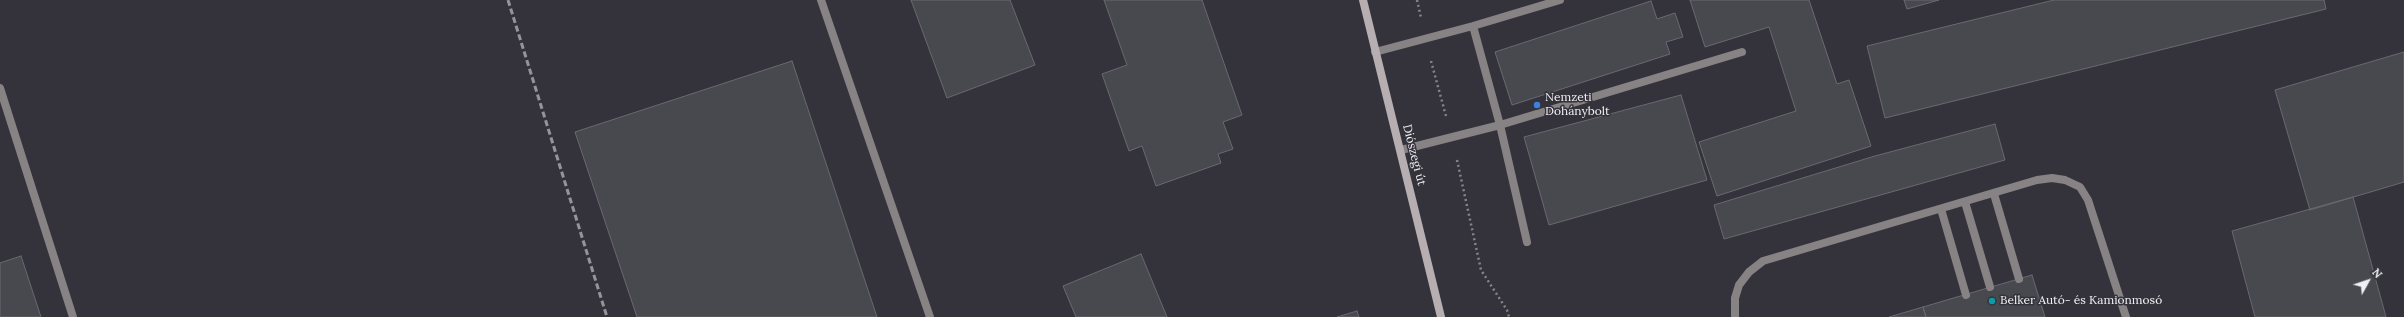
<!DOCTYPE html>
<html>
<head>
<meta charset="utf-8">
<style>
	body { margin:0 }
	#map { position:relative; width:2404px; height:317px; overflow:hidden; background:#34333b; font-family:Lora,serif }
	canvas { display:block }
	.north { position:absolute; left:2348px; top:261px; width:40px; height:40px; -webkit-text-stroke:3px #34333b; paint-order:stroke; rotate:50deg; font-size:11px; font-weight:700; line-height:16px; text-align:center; color:#f0f0f4 }
	.north::after { content:''; display:block; margin:auto; width:14px; height:18px; background:#f0f0f4; clip-path:polygon(50% 0,100% 100%,50% 72%,0 100%) }
</style>
</head>
<body>
<div id="map">
<canvas width="2404" height="317"></canvas>
<div class="north">N</div>
</div>
<script>
const ctx = document.querySelector('canvas').getContext('2d');
ctx.lineJoin = 'round';
function paint(path, color) {
  ctx.fillStyle = color;
  ctx.fill(path, 'evenodd');
}
function toPath(rows) {
  const path = new Path2D();
  for (const r of rows) {
    path.moveTo(r[0], r[1]);
    for (let i = 2; i < r.length; i += 2) path.lineTo(r[i], r[i + 1]);
  }
  return path;
}
function strokePath(path, color, width, dash) {
  ctx.strokeStyle = color;
  ctx.lineWidth = width;
  ctx.lineCap = dash ? 'butt' : 'round';
  ctx.setLineDash(dash || []);
  ctx.stroke(path);
}
function label(font, color, halo, rows, align = 'center') {
  ctx.font = font + ' Lora,serif';
  ctx.lineWidth = 3;
  ctx.setLineDash([]);
  ctx.textBaseline = 'middle';
  ctx.strokeStyle = halo;
  ctx.fillStyle = color;
  for (const [text, x, y, turn = 0] of rows) {
    ctx.save();
    ctx.translate(x, y);
    ctx.rotate((+turn || 0) * Math.PI / 180);
    ctx.textAlign = isNaN(turn) ? turn : align;
    if (halo) ctx.strokeText(text, 0, 0);
    ctx.fillText(text, 0, 0);
    ctx.restore();
  }
}
const building = toPath([
	[911,0,1010,0,1035,65,947,98,911,0],
	[1104,0,1202,0,1242,115,1223,122,1233,149,1218,154,1221,163,1156,186,1142,146,1129,151,1102,74,1127,65,1104,0],
	[1690,0,1809,0,1837,84,1849,80,1871,146,1717,196,1699,142,1796,111,1769,27,1705,47,1690,0],
	[1904,0,1939,0,1907,9,1904,0],
	[2054,0,2324,0,2326,9,1885,118,1867,46,2054,0],
	[1651,1,1657,19,1675,13,1683,37,1666,42,1670,54,1512,105,1495,52,1651,1],
	[2404,52,2404,182,2310,210,2275,90,2404,52],
	[792,61,877,317,637,317,575,132,792,61],
	[1681,95,1707,180,1549,225,1524,137,1681,95],
	[1995,124,2005,160,1724,239,1714,205,1875,156,1995,124],
	[2353,197,2386,317,2255,317,2232,231,2353,197],
	[1141,254,1167,317,1076,317,1063,286,1141,254],
	[21,256,41,317,0,317,0,263,21,256],
	[2032,275,2045,317,1926,317,1923,307,2032,275],
	[1923,307,1926,317,1889,317,1923,307],
	[1357,311,1359,317,1337,317,1357,311]
]);
paint(building, '#48484f');
strokePath(building, '#6a6972', 1);
strokePath(toPath([
	[1417,0,1421,18],
	[1431,61,1446,116],
	[1457,160,1481,270,1507,310,1509,317]
]), '#85848b', 2.5, [2, 3]);
strokePath(toPath([
	[821,0,930,317],
	[1473,26,1500,125,1527,242],
	[1375,52,1473,26,1560,0],
	[0,88,73,317],
	[1401,150,1500,125,1742,52],
	[1994,194,2019,279],
	[1965,202,1990,287],
	[1941,209,1966,295],
	[1735,317,1735,298,1739,285,1749,272,1763,261,2037,180,2052,178,2065,180,2080,187,2088,200,2126,317]
]), '#878283', 8);
strokePath(toPath([
	[1363,0,1441,317]
]), '#b6aeb0', 8);
strokePath(toPath([
	[508,0,607,317]
]), '#95949a', 3, [6, 3]);
for (const [x, y, r, color] of [
	[1537,105,4,"#3f7fe0"],
	[1992,301,4,"#0f9aa8"]
]) {
  const dot = new Path2D();
  dot.arc(x, y, r, 0, 2 * Math.PI);
  ctx.fillStyle = color;
  ctx.fill(dot);
  strokePath(dot, '#34333b', 1.5);
}
label('12px', '#f0f0f4', '#34333b', [
	["Nemzeti",1545,98],
	["Dohánybolt",1545,112],
	["Belker Autó- és Kamionmosó",2000,301]
], 'left');
label('12px', '#f0f0f4', '#34333b', [
	["Diószegi út",1414,155,76]
]);
</script>
</body>
</html>
